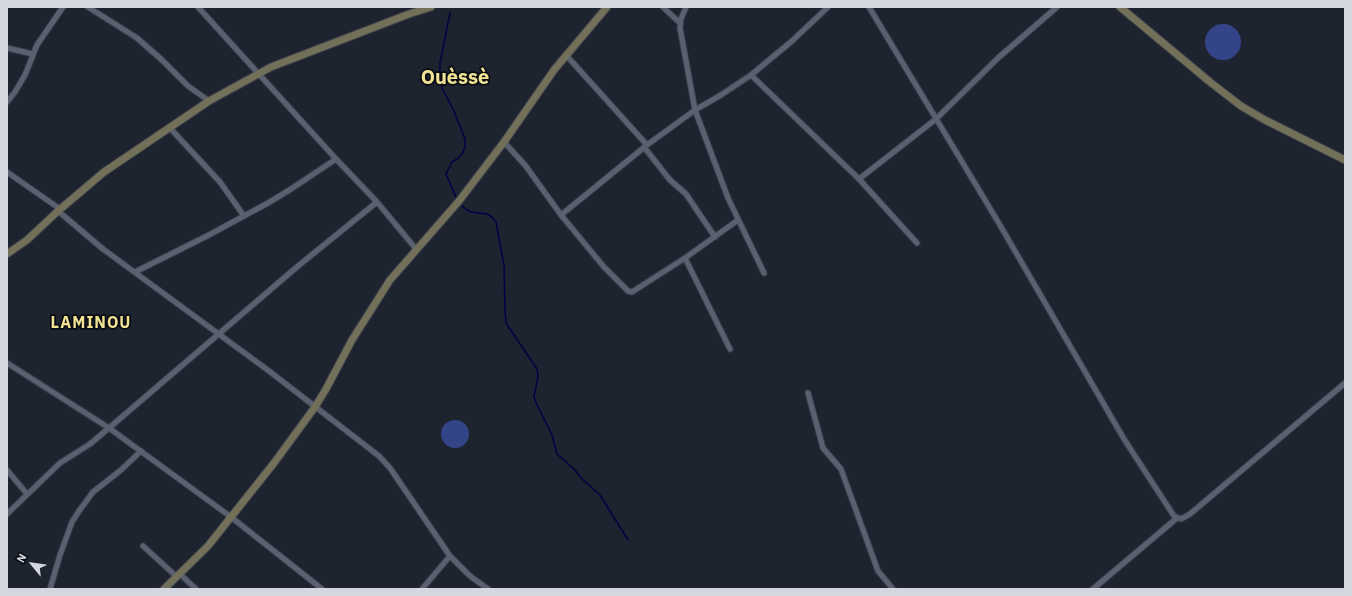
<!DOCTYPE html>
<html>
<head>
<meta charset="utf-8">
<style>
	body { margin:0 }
	#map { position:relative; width:1352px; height:596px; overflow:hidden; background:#1e2330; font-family:"IBM Plex Sans",sans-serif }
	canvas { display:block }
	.frame { position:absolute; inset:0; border:8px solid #d4d7e0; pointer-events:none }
	.north { position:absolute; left:12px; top:544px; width:40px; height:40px; -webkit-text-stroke:3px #0a0c12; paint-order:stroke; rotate:299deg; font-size:11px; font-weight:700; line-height:16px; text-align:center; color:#d4d7e0 }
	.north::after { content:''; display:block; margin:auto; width:14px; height:18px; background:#d4d7e0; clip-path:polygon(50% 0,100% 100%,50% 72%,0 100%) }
</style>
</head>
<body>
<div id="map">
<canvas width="1352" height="596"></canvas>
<div class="frame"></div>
<div class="north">N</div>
</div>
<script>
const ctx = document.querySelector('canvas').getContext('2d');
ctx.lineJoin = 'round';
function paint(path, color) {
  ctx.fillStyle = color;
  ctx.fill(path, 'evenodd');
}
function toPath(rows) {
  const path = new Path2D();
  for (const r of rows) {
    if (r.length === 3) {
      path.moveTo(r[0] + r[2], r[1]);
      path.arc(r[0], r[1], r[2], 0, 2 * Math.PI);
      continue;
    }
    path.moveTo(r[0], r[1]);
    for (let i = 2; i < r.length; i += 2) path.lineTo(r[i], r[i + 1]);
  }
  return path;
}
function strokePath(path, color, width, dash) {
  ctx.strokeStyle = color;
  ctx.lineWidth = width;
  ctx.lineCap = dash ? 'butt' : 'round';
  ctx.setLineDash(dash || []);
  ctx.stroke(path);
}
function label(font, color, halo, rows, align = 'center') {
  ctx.font = font + ' "IBM Plex Sans",sans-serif';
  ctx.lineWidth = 3.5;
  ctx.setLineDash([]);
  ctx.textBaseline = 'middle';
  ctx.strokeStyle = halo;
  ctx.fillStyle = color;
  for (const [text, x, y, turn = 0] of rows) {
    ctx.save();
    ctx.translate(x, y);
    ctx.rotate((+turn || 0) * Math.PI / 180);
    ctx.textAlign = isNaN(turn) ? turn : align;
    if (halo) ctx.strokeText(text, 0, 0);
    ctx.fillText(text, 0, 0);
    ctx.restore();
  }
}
paint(toPath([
	[1223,42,18],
	[455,434,14]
]), '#348');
strokePath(toPath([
	[450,13,440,63,440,71,442,88,454,111,465,139,465,147,462,154,457,159,452,162,446,174,456,197],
	[462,206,467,210,471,212,487,214,492,217,496,222,504,265,505,310,506,323,537,369,538,376,534,397,537,405,552,435,557,454,575,470,581,478,600,495,628,540]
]), '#050043', 1.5);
const street = toPath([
	[88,7,137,38,162,60,188,86,209,101],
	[198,7,336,159,377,202,416,249],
	[663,7,680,23],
	[686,7,681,19,680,28,695,110,728,198,764,273],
	[869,7,997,220,1124,439,1174,516,1181,519,1190,514,1345,383],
	[7,48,33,54],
	[566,55,647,145],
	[751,75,859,179,917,243],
	[7,102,15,92,25,75,37,45,63,7],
	[169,127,220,182,244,216],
	[504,142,525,165,561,215,604,267,628,291,632,292,685,258,738,220],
	[644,147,670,180,686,194,715,237],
	[7,172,60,209],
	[859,179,936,119,998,58,1057,7],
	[58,211,103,249,269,371,379,456,390,468,450,556,470,576,488,589],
	[561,215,647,145,695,110,721,95,751,75,792,41,828,7],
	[685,258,730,349],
	[135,272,207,236,268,203,291,189,336,159],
	[7,363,109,428,231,517,322,589],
	[808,393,823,448,841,469,878,571,893,589],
	[7,470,27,494],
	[7,514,60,463,90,444,109,428,298,266,377,202],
	[143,546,177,577],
	[180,574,196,589],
	[50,589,60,555,72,522,79,511,93,492,121,470,141,451],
	[422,589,450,556],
	[1093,589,1177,518]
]);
const secondary = toPath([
	[1120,7,1210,82,1241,106,1265,120,1345,160],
	[7,254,27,240,58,211,104,172,209,101,271,67,409,14,431,7],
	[164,589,208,546,274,463,315,407,326,389,352,340,390,280,459,201,504,142,554,70,607,7]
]);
strokePath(street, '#393d47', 7);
strokePath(secondary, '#393d47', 9);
strokePath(street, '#5b6070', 5);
strokePath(secondary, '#727059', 7);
ctx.letterSpacing = '1px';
label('bold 16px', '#f0e394', '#0a0c12', [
	["LAMINOU",91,323]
]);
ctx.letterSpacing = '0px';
label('bold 20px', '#f0e394', '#0a0c12', [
	["Ouèssè",455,78]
]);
</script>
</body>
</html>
